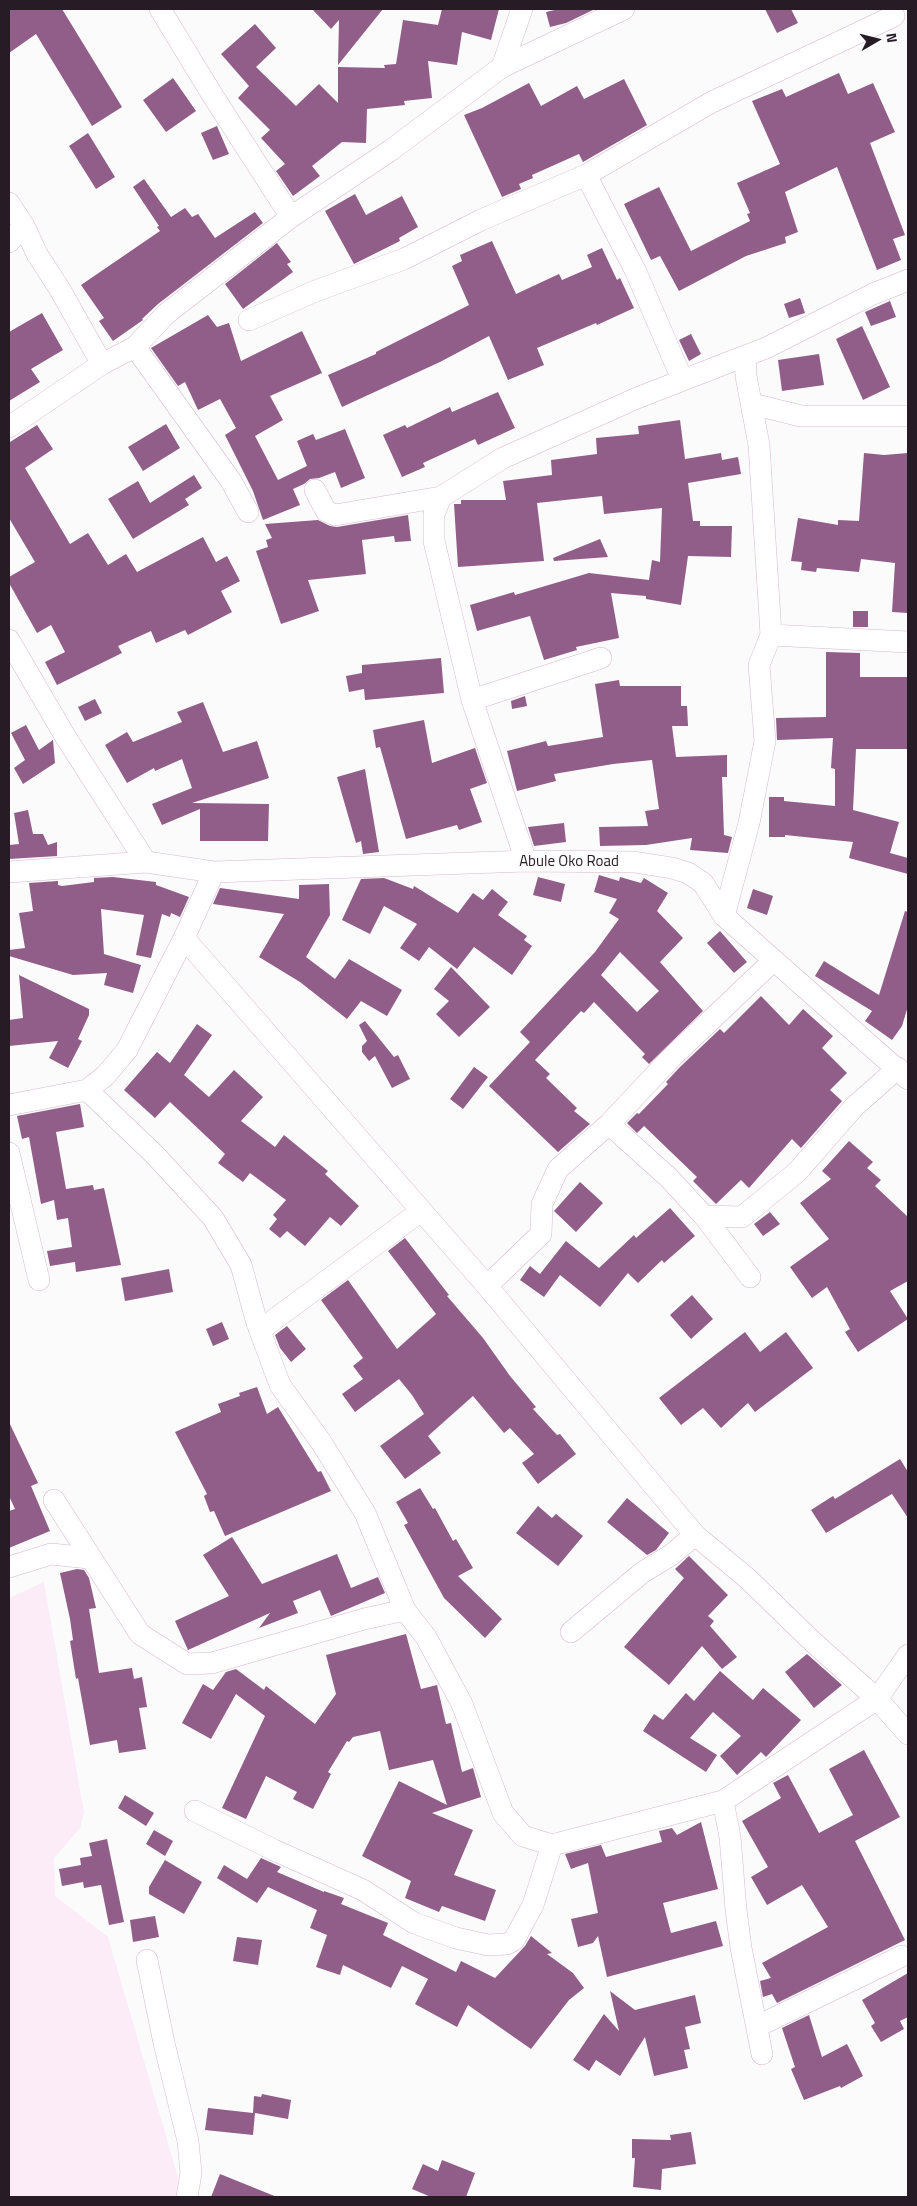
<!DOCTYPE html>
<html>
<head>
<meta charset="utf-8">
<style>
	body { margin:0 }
	#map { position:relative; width:917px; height:2206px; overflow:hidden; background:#fbfbfb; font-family:"Titillium Web",sans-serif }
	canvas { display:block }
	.frame { position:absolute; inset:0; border:10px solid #271c25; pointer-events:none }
	.north { position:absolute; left:852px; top:15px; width:50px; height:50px; -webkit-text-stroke:4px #fbfbfb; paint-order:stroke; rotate:82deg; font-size:14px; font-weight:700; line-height:20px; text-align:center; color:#271c25 }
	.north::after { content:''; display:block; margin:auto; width:18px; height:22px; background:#271c25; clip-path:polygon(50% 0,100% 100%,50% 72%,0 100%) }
</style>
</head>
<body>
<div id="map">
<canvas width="917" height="2206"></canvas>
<div class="frame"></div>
<div class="north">N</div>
</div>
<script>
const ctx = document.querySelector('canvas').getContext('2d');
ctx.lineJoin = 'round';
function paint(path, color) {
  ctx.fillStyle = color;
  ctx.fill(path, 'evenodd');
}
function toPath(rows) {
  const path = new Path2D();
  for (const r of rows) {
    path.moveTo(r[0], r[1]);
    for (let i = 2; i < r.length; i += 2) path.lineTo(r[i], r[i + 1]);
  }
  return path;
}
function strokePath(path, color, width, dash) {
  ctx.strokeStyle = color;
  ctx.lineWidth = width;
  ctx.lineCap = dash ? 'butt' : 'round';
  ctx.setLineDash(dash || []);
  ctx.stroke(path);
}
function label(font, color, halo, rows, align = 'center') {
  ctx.font = font + ' "Titillium Web",sans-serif';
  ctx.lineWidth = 4;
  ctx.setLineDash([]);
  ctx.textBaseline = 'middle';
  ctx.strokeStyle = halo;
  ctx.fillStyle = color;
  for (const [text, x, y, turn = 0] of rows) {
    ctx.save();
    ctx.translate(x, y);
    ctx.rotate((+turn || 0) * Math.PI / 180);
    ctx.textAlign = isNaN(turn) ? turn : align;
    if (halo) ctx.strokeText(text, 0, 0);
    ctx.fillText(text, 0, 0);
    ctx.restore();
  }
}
paint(toPath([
	[44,1582,84,1813,80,1828,54,1858,55,1896,108,1937,179,2181,176,2197,9,2197,9,1598]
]), '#fbecf8');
paint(toPath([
	[9,9,62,9,122,107,92,126,36,34,9,53],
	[312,9,383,9,338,65,339,20,331,29],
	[442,9,499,9,491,40,462,32,457,65,428,61,432,98,404,101,405,105,367,109,366,143,342,142,312,166,320,176,293,196,276,171,285,164,261,138,270,130,238,98,249,86,221,54,255,24,276,48,256,67,296,106,319,84,338,103,338,67,385,68,384,65,396,64,403,20,438,25],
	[559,9,595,9,566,23,550,27,546,12],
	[765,9,791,9,798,23,777,33],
	[839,73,848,94,873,83,895,132,870,143,905,235,893,239,901,260,877,270,837,167,785,192,798,232,785,237,786,243,746,256,679,291,660,256,651,260,624,204,659,187,691,251,750,221,747,214,750,213,737,183,780,164,752,101,782,89,786,97],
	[173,78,196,111,166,132,143,100],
	[624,79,647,125,583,162,579,154,532,175,533,178,519,184,521,189,502,197,464,115,482,108,529,83,541,106,577,86,584,99],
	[217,126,229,154,213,160,201,133],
	[88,133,115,177,96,189,69,146],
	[144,179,171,217,185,208,192,217,198,214,215,238,255,212,263,223,158,304,142,319,143,320,113,341,99,321,104,318,81,285,160,231,157,227,159,226,133,187],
	[355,194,366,215,402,196,418,227,399,238,400,241,354,264,325,211],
	[492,241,516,294,559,274,562,280,592,267,587,255,602,248,617,280,620,278,634,308,597,325,596,323,537,348,544,365,508,380,489,336,440,362,342,407,328,375,376,354,376,352,469,305,452,266,462,261,460,255],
	[277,243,291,262,287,264,293,272,243,309,225,284],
	[800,298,805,313,789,318,784,304],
	[890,301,896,317,871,326,865,312],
	[42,313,63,350,31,369,40,382,9,401,9,332],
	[208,315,217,327,229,323,241,361,302,331,322,373,270,396,283,420,255,436,278,480,307,466,297,441,313,434,316,440,345,429,365,478,341,488,335,472,319,478,310,479,304,484,293,489,300,505,263,520,253,491,225,435,236,428,220,399,198,410,185,382,178,386,151,348],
	[862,326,890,387,863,400,836,339],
	[691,334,701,354,689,361,679,340],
	[819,354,824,385,782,391,778,360],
	[498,392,515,428,478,445,475,439,423,463,425,467,402,477,383,435,405,425,407,428,450,407,452,412],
	[680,420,685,459,721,453,722,460,738,457,741,474,688,483,693,521,700,521,700,526,732,526,731,557,688,556,681,605,646,599,646,596,611,593,619,638,576,647,577,650,544,660,530,616,477,631,470,605,514,592,515,595,589,573,649,580,652,560,660,562,662,508,604,514,602,496,537,503,544,561,458,567,454,504,461,504,461,500,506,500,503,481,552,475,551,460,597,454,596,438,639,434,638,426],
	[166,424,180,448,143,471,128,447],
	[37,425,53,449,25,468,70,544,88,533,108,565,126,554,137,572,203,537,216,562,227,556,240,581,221,591,232,612,188,635,185,630,156,643,151,631,118,646,122,653,57,685,45,662,65,652,51,625,37,633,9,583,9,577,35,562,9,518,9,440,10,442],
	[864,453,884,455,908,453,908,613,892,612,895,563,861,559,859,572,817,568,816,572,801,570,802,562,791,561,798,518,838,525,838,520,859,521],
	[194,475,202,488,185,499,189,505,133,539,108,499,138,481,150,503],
	[408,515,411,541,395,542,394,536,362,540,366,574,308,580,319,611,281,624,256,551,268,547,266,540,272,538,265,524,318,520,330,526,337,527],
	[600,539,608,557,554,561,553,558],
	[853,611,868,611,868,627,853,627],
	[826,652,860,653,860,677,908,677,908,749,856,749,853,810,899,822,890,853,908,858,908,874,849,858,853,842,785,835,785,837,769,837,769,797,784,797,784,801,835,806,835,769,831,768,833,738,777,740,776,718,826,717],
	[441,658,444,693,365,700,364,689,349,692,346,676,362,673,362,665],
	[619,680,620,686,681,686,681,706,687,706,688,726,672,726,676,757,727,755,727,777,722,777,724,835,732,837,728,853,690,850,692,838,646,845,600,846,599,827,648,826,645,811,659,809,652,760,613,764,554,774,556,781,517,791,507,751,546,741,548,746,603,737,595,684],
	[525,696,527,706,512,709,511,701],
	[95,699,102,713,85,721,78,707],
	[203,702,223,752,257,741,269,778,192,803,269,804,268,841,200,841,200,809,162,825,152,804,192,788,182,759,155,771,154,768,127,783,105,745,127,732,133,742,182,722,177,712],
	[424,720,432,763,475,748,487,783,470,789,482,822,459,830,457,825,406,839,380,747,376,748,373,730],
	[26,725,39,750,53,740,55,763,23,784,14,768,25,760,11,733],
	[365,769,379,852,363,854,361,841,356,843,337,777],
	[28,810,33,834,43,834,48,845,57,842,57,856,9,859,9,845,19,844,14,813],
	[564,823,566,842,534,846,528,827],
	[599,875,619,881,620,877,641,883,644,878,668,893,657,911,683,938,660,962,703,1011,649,1064,642,1057,645,1054,594,1002,584,1013,581,1011,535,1060,550,1074,546,1078,577,1108,574,1111,590,1124,558,1152,489,1086,530,1042,520,1032,595,952,619,919,609,913,617,899,594,892],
	[620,952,659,991,637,1012,601,975],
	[113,877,156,882,156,885,189,897,180,917,171,913,170,917,162,914,151,958,136,955,144,915,101,909,104,954,141,965,133,993,104,985,107,973,73,975,9,956,9,950,25,948,19,913,33,911,29,883,58,881,58,885,62,886,94,882,94,878],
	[538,877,565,884,561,902,533,895],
	[384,878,413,889,414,886,458,913,473,893,483,900,492,889,508,902,498,915,527,936,524,940,532,946,512,975,474,947,457,969,429,947,419,961,400,948,417,924,384,906,370,934,342,920,361,879],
	[329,884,330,915,306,957,335,979,349,959,402,990,387,1016,361,1001,347,1019,300,982,259,957,284,914,213,904,220,888,299,899,299,885],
	[753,889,773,896,767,915,747,908],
	[905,911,908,912,908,1006,902,1026,892,1040,865,1021,872,1011,815,976,824,961,879,995],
	[720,931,747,962,734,973,707,943],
	[451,967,490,1007,459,1037,436,1014,449,1001,434,989],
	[19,975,89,1009,89,1015,78,1039,82,1041,68,1068,49,1058,58,1041,9,1046,9,1020,23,1018],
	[761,996,789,1025,803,1009,833,1036,822,1048,847,1073,830,1090,842,1101,801,1148,792,1139,749,1188,741,1180,716,1204,693,1181,697,1177,644,1126,637,1133,627,1123,637,1113,639,1114,668,1084,666,1082,680,1067,720,1029,724,1033],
	[365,1021,394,1057,398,1055,410,1079,392,1088,375,1056,369,1061,362,1052,362,1046,367,1041,359,1025],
	[197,1024,212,1035,184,1075,209,1097,234,1070,263,1097,241,1121,275,1147,284,1135,328,1171,325,1174,359,1206,341,1226,330,1217,305,1246,287,1231,280,1238,269,1229,277,1219,273,1215,286,1200,250,1173,243,1182,218,1163,225,1154,170,1102,155,1118,124,1090,157,1052,170,1063],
	[474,1067,488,1077,463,1109,450,1099],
	[80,1104,84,1127,56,1132,66,1189,93,1185,94,1190,104,1188,121,1265,76,1272,75,1262,50,1266,47,1251,72,1247,68,1218,57,1220,54,1200,41,1204,29,1137,22,1139,17,1116],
	[849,1141,873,1162,867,1168,881,1180,875,1186,908,1217,908,1281,890,1291,908,1319,858,1352,845,1332,850,1329,827,1287,812,1298,790,1267,829,1239,800,1203,831,1179,822,1171],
	[580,1182,603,1203,576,1232,554,1211],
	[670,1208,695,1236,664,1263,662,1260,638,1283,628,1273,600,1307,560,1275,544,1297,520,1280,530,1266,540,1274,566,1241,599,1268,634,1235,636,1238],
	[770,1212,780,1224,763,1236,754,1224],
	[405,1238,449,1295,447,1296,483,1338,510,1376,536,1407,533,1409,557,1435,560,1434,576,1454,538,1484,522,1463,534,1454,510,1428,504,1433,473,1396,428,1436,441,1453,405,1479,380,1446,424,1414,412,1395,399,1379,355,1412,342,1394,363,1379,353,1366,363,1358,321,1300,348,1280,397,1349,436,1314,388,1251],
	[169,1269,173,1292,125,1301,121,1278],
	[692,1295,713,1319,691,1339,670,1315],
	[222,1322,229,1339,213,1346,206,1329],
	[287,1326,306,1349,291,1362,280,1348,275,1335],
	[745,1332,760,1352,786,1332,813,1368,755,1412,748,1403,721,1428,703,1408,681,1425,659,1398],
	[257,1387,267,1414,278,1407,318,1472,321,1471,331,1491,225,1536,214,1511,210,1512,204,1496,207,1494,175,1432,221,1412,218,1404,240,1396,239,1393],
	[9,1422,38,1483,31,1486,50,1531,9,1548,9,1511,15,1509,9,1496],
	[900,1459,908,1472,908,1518,892,1494,826,1533,811,1510,833,1496,835,1499],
	[420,1488,433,1509,435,1508,453,1541,456,1539,473,1568,458,1576,502,1619,485,1638,444,1598,404,1525,408,1523,396,1502],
	[627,1498,669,1533,656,1550,647,1555,607,1522],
	[538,1506,552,1518,556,1514,583,1536,558,1566,516,1533],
	[232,1537,262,1584,337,1554,351,1588,378,1577,385,1593,331,1616,320,1590,293,1601,298,1613,259,1628,270,1613,188,1650,175,1621,229,1596,203,1555],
	[689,1556,728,1595,708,1616,714,1621,710,1626,737,1657,722,1669,702,1646,669,1685,624,1647,684,1578,675,1569],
	[77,1569,84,1570,89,1578,96,1608,89,1609,99,1673,132,1668,134,1679,142,1677,147,1707,139,1708,146,1749,119,1753,117,1740,90,1745,78,1678,76,1679,70,1641,73,1640,70,1619,60,1573],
	[406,1634,421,1689,437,1685,446,1724,451,1723,462,1772,473,1768,481,1797,432,1813,473,1830,454,1875,496,1890,485,1921,442,1906,439,1912,405,1898,411,1881,362,1856,399,1781,447,1805,433,1760,389,1770,380,1731,353,1737,349,1742,347,1741,328,1772,331,1774,313,1809,293,1799,297,1792,266,1776,246,1819,222,1808,265,1716,236,1694,211,1739,182,1723,203,1684,213,1690,226,1672,236,1669,264,1690,266,1686,315,1724,336,1694,326,1655],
	[807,1654,842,1685,814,1708,785,1672],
	[720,1671,753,1700,763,1688,801,1720,766,1757,761,1752,737,1775,720,1756,741,1736,713,1712,690,1738,717,1755,706,1772,643,1731,654,1714,663,1720,686,1693,694,1701],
	[864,1750,900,1817,855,1841,905,1940,777,2003,772,1994,763,1997,760,1981,771,1978,762,1963,828,1927,802,1885,767,1905,751,1877,768,1867,742,1821,781,1798,773,1783,788,1775,819,1833,853,1815,829,1769],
	[125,1795,154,1813,146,1826,118,1808],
	[701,1822,718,1889,663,1903,671,1933,716,1921,723,1946,607,1977,598,1936,593,1943,578,1947,571,1919,598,1913,588,1863,571,1869,565,1854,601,1845,606,1857,662,1842,659,1831,672,1828,677,1835],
	[154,1830,173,1841,165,1856,146,1844],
	[107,1839,124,1922,109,1925,101,1885,84,1888,83,1882,62,1886,59,1869,81,1865,80,1858,92,1856,89,1843],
	[261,1858,281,1867,277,1872,324,1892,324,1891,344,1898,341,1904,388,1923,383,1935,456,1972,461,1961,495,1978,525,1946,531,1936,552,1953,547,1954,573,1973,584,1988,569,2000,531,2049,468,2005,457,2027,415,2004,428,1979,402,1966,391,1988,343,1965,340,1975,316,1967,327,1935,310,1928,317,1910,268,1887,257,1903,217,1878,224,1865,247,1879],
	[165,1860,202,1882,184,1914,149,1894,149,1887],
	[155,1916,159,1937,133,1942,130,1920],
	[237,1937,262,1940,258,1965,233,1961],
	[908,1973,908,2017,900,2021,904,2029,881,2042,871,2026,875,2023,862,2000],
	[610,1991,635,2010,695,1995,701,2023,685,2027,690,2049,684,2050,688,2068,654,2076,645,2037,620,2076,596,2060,589,2071,573,2060,604,2014,619,2031],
	[809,2015,822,2057,847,2044,863,2076,841,2088,840,2086,804,2100,791,2069,795,2067,782,2028],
	[262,2094,291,2100,288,2119,255,2113,253,2135,205,2130,208,2108,253,2113,254,2096,261,2097],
	[691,2132,696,2164,662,2169,661,2190,633,2187,635,2158,632,2158,632,2139,671,2140,670,2135],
	[442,2160,475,2173,466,2197,431,2197,412,2189,423,2164,438,2171],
	[220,2174,277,2197,211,2197]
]), '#915d89');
const minor = toPath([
	[160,9,213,96,291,217],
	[502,67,522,9],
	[586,175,636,272,682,379],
	[9,203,24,226],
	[9,242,24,226,37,254,59,288,102,364],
	[249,320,318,290,404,259,481,220,586,175,712,102,894,16],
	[135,347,231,481,248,512],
	[745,356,766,348,873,294,908,280],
	[752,404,801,416,908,416],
	[9,427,102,364,135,347,166,314,291,217,391,150,502,67,624,9],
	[315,490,326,511,335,515,441,497,503,458,637,398,745,356,746,376,759,445,771,635,759,665,765,741,749,823,724,916],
	[441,497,434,514,434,541,472,700,526,861],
	[771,635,908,642],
	[9,640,65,736,146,862],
	[472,700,601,658],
	[9,872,146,862,214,872,526,861,634,862,672,868,688,873,703,883,724,916,908,1079],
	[184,938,487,1286,695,1535],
	[87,1090,155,1155,213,1218,241,1265,257,1323,280,1385,321,1442,365,1513,405,1610],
	[9,1105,87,1090,105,1076,127,1050,184,938,214,872],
	[609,1124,669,1178,704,1216,742,1217,797,1172,855,1106,898,1068],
	[9,1153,39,1280],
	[704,1216,750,1277],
	[487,1286,541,1234,542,1204,558,1169,609,1124,671,1058,773,961],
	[260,1330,421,1211],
	[54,1500,140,1634,187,1664,212,1663,364,1619,405,1610,426,1637,462,1704,503,1813,523,1836,552,1845,723,1801,877,1699,908,1655],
	[9,1567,51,1554,89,1558],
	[571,1632,643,1572,671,1555,695,1535,747,1578,813,1642,877,1699,908,1734],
	[723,1801,730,1837,736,1910,741,1948,762,2054],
	[195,1811,274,1850,363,1890,414,1923,456,1938,488,1945,507,1944,514,1940,533,1905,552,1845],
	[147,1960,164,2043,188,2141,191,2173,187,2197],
	[758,2026,902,1956]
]);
strokePath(minor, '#d6b8d0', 22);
strokePath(minor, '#fff', 21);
label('15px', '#271c25', '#fbfbfb', [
	["Abule Oko Road",569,862]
]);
</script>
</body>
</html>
